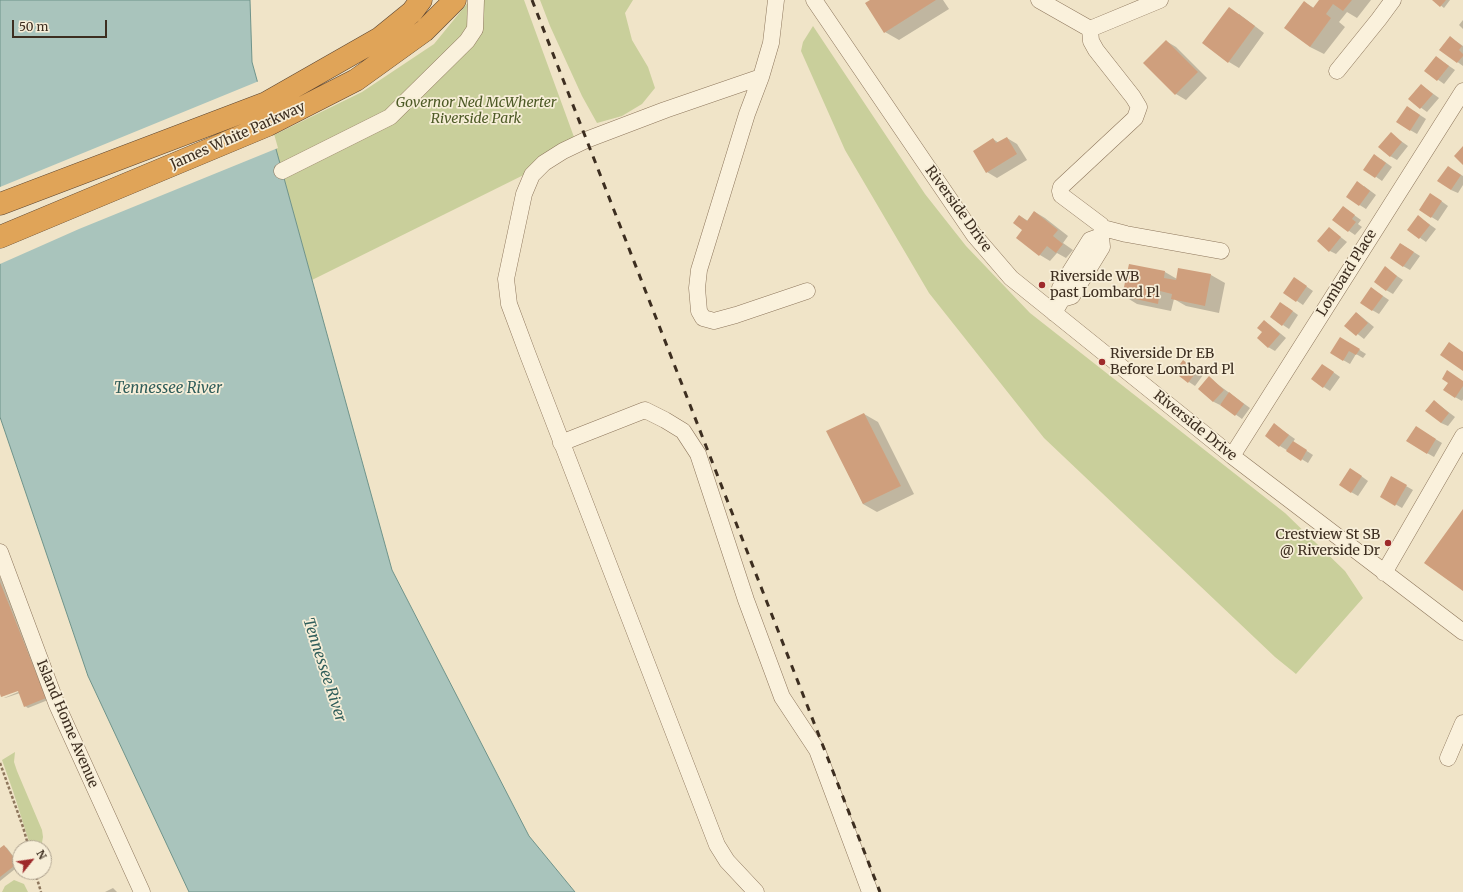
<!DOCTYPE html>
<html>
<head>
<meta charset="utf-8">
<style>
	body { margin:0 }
	#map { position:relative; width:1463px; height:892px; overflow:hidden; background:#f0e4c8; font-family:Merriweather,serif }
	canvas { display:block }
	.north { position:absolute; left:12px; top:840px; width:40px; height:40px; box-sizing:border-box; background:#f7eed8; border:1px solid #ada18e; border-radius:50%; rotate:60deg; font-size:11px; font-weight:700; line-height:16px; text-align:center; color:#3d2e20 }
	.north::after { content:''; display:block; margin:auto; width:14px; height:18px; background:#9e2a2b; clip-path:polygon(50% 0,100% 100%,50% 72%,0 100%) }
	.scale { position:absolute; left:12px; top:20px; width:95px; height:18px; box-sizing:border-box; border:2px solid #3d2e20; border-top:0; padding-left:5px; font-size:12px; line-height:14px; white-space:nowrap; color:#3d2e20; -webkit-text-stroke:3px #f7eed8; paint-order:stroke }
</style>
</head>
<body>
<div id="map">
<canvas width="1463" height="892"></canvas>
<div class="north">N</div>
<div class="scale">50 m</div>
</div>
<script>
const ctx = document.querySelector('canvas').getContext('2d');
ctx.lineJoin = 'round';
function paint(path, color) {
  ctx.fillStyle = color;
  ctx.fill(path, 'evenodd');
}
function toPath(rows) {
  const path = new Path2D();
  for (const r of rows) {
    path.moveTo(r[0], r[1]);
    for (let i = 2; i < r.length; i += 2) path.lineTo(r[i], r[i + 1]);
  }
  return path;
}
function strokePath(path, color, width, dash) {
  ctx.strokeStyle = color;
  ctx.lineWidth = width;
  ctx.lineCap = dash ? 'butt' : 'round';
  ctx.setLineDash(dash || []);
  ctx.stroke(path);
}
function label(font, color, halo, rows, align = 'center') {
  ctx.font = font + ' Merriweather,serif';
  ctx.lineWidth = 3.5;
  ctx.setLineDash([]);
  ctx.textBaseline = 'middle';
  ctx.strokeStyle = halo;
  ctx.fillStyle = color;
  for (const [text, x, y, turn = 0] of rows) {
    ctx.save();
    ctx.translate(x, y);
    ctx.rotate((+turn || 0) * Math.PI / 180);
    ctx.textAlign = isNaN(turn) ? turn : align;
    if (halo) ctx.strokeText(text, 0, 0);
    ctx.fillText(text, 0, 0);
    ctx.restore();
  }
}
paint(toPath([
	[470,0,524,0,578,148,312,280,272,136,362,92,434,44],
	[540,0,633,0,625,13,632,40,648,67,655,88,642,104,622,116,597,123,582,96,550,26],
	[813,26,925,194,966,246,1030,313,1285,513,1345,571,1363,598,1296,674,1275,657,1044,438,929,293,845,150,801,51,803,42],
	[15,752,14,762,17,771,42,830,43,837,41,848,31,848,13,791,2,760],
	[14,880,24,884,28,892,2,892,5,886]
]), '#c9cf9b');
const water = toPath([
	[0,0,250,0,252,62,392,570,529,836,575,892,189,892,88,676,0,417,0,0]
]);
paint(water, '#a9c4bc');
strokePath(water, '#6f938a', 1);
paint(toPath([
	[259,81,278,148,79,229,0,264,0,187]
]), '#f0e4c8');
paint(toPath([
	[872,0,943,0,949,9,899,40,885,32,866,4],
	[1320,0,1371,0,1357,18,1347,12,1339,22,1345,27,1324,54,1310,47,1304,2,1314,8],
	[1434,0,1450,0,1444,8],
	[1239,14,1264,33,1239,68,1229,62],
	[1463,20,1463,29,1459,25],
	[1450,37,1463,46,1463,66,1441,50],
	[1166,41,1176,47,1207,78,1186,100,1176,94],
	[1436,57,1455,70,1444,84,1426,71],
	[1421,85,1439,98,1427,112,1409,99],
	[1414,111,1426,119,1417,134,1410,130],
	[1391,134,1408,146,1397,160,1390,156],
	[1007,138,1017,144,1027,160,997,178,987,172,993,139,999,143],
	[1381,159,1392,167,1382,181,1365,169],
	[1455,171,1463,176,1463,185,1458,193,1451,190],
	[1364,186,1376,195,1366,209,1347,197],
	[1437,198,1448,206,1438,221,1420,210],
	[1343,207,1361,220,1358,224,1362,227,1355,235,1333,220],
	[1035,212,1045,218,1068,236,1063,243,1073,250,1066,258,1057,253,1050,261,1040,255,1017,238,1023,230,1020,216,1028,221],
	[1419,217,1436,229,1426,242,1409,230],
	[1329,228,1347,242,1336,254,1330,251],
	[1401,244,1420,256,1410,270,1403,266],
	[1130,265,1165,272,1177,279,1179,269,1211,275,1225,283,1219,313,1186,306,1174,299,1171,311,1137,304,1124,296],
	[1385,268,1403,280,1393,294,1386,290],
	[1300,282,1313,291,1303,305,1284,292],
	[1377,292,1389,300,1379,314,1372,310],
	[1287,307,1298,315,1289,329,1283,325],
	[1357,313,1374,327,1364,339,1346,325],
	[1264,321,1270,325,1286,338,1275,351,1268,347,1263,332],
	[1347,342,1366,354,1363,358,1356,354,1350,364,1343,360],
	[1183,361,1203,375,1195,386,1189,382],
	[1329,369,1340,377,1330,391,1312,379],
	[1209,378,1250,408,1242,419,1221,404,1220,405,1214,402,1199,389],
	[1463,382,1463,399,1462,401,1455,397],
	[1434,401,1455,417,1448,426,1441,423],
	[864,414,878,422,914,494,877,512,863,504,828,432],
	[1275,425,1295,439,1293,442,1313,455,1308,463,1280,446,1266,436],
	[1422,431,1442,443,1434,457,1427,453],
	[1357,473,1368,481,1358,496,1351,492],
	[1392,478,1413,490,1402,508,1381,496],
	[0,576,48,700,28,708,25,706,20,693,5,698,4,698,23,690,22,688,3,696,3,697,0,691],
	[4,846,7,848,20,865,0,881,0,849],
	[113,888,117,892,105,892]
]), '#0003');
paint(toPath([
	[870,0,936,0,884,33,865,3],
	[1319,0,1352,0,1343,11,1333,4,1326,14,1331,18,1310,47,1284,28,1304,1,1313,8],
	[1432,0,1446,0,1440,7],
	[1229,7,1255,26,1228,63,1202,43],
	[1450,36,1462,46,1459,50,1463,54,1463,56,1457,63,1439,50],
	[1166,40,1198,72,1175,95,1143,63],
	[1436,56,1449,66,1437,81,1424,71],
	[1421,84,1433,94,1420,109,1408,99],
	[1407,106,1420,115,1410,131,1396,122],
	[1391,132,1402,142,1390,157,1378,147],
	[1007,137,1017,154,986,173,973,151,993,138,996,143],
	[1463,146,1463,165,1454,156],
	[1374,154,1386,163,1375,178,1363,170],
	[1448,166,1461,175,1451,190,1437,181],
	[1357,181,1370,191,1359,206,1346,197],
	[1430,193,1442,201,1431,218,1419,210],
	[1343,206,1355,215,1352,219,1356,222,1348,232,1332,220],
	[1034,211,1058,230,1053,236,1063,244,1056,253,1047,246,1039,256,1016,238,1022,230,1013,223,1019,215,1027,221],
	[1418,215,1430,225,1419,239,1407,230],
	[1329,227,1341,237,1329,252,1317,241],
	[1400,243,1414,252,1403,267,1390,258],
	[1129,264,1165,271,1164,278,1176,280,1178,268,1211,274,1205,306,1171,299,1172,294,1160,291,1158,304,1122,296],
	[1385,266,1397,276,1386,291,1374,282],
	[1294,277,1307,286,1296,302,1283,293],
	[1371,287,1383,296,1372,311,1360,303],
	[1280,302,1293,311,1282,326,1270,317],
	[1356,312,1368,323,1356,336,1344,326],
	[1264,320,1280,334,1268,348,1257,338,1262,332,1257,328],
	[1340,337,1360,349,1356,355,1349,351,1343,361,1330,353],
	[1449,342,1463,352,1463,371,1440,355],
	[1183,360,1197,371,1188,383,1174,372],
	[1322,364,1334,372,1323,388,1311,379],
	[1447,370,1463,381,1463,386,1455,398,1443,390,1448,383,1442,379],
	[1209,376,1224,390,1213,402,1198,389],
	[1229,392,1244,404,1235,416,1220,405],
	[1434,400,1449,413,1441,423,1425,411],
	[864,413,901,486,863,504,826,431],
	[1274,423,1289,435,1279,447,1265,436],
	[1416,426,1436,439,1427,454,1406,441],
	[1293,441,1307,450,1301,461,1286,451],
	[1350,468,1362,476,1351,493,1339,485],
	[1391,476,1407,485,1395,506,1380,497],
	[1463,509,1463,591,1424,563],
	[0,582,46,698,24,707,18,691,1,697,0,694],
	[4,845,18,863,0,877,0,848]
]), '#cf9f7d');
const minor = toPath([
	[776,0,771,43,761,77,747,114,699,270,697,288,699,311,703,318,714,321,736,315,807,291],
	[814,0,974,235,1011,278,1232,456,1463,632],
	[1039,0,1090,29],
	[1090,29,1160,0],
	[1337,71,1379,19,1393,0],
	[282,171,390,117,467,41,475,29,476,0],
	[1103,228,1126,234,1221,251],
	[1062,299,1060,288,1090,240,1101,236],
	[1054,313,1062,299,1072,296,1102,247,1101,236,1104,230,1101,225,1061,195,1060,191,1061,187,1135,118,1139,107,1133,97,1096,50,1091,41,1090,29],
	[561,443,645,410,665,420,683,431,698,454,746,600,782,697,817,750,870,892],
	[1232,456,1463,91],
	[0,552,57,705,142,892],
	[1384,573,1463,436],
	[1448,758,1463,723],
	[756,892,727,861,717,845,528,355,509,304,506,279,524,194,532,175,544,163,563,151,586,140,665,110,761,77]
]);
const highway = toPath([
	[0,204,266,103,380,38,412,12,421,0],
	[0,237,268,125,356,80,424,31,455,0]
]);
strokePath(minor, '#8d765c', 17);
strokePath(highway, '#5b4430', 23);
strokePath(toPath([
	[0,763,23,827,29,848],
	[35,872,41,892]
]), '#8d765c', 2.5, [3, 2]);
strokePath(minor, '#faf1dc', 16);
strokePath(highway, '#e0a458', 22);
strokePath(toPath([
	[532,0,880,892]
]), '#3d2e20', 3, [7, 7]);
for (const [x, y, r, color] of [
	[1042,285,4,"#9e2a2b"],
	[1102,362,4,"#9e2a2b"],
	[1388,543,4,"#9e2a2b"]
]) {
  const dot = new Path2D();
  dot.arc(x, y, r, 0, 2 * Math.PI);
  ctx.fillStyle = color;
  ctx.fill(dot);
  strokePath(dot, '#f7eed8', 1.5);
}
label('italic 14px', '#4d5a26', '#f7eed8', [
	["Governor Ned McWherter",476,103],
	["Riverside Park",476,119]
]);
label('14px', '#3d2e20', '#f7eed8', [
	["James White Parkway",238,136,-24],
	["Riverside Drive",958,209,54],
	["Lombard Place",1347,273,-58],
	["Riverside Drive",1195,426,39],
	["Island Home Avenue",67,724,67]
]);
label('14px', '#3d2e20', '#f7eed8', [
	["Riverside WB",1050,277],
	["past Lombard Pl",1050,293],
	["Riverside Dr EB",1110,354],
	["Before Lombard Pl",1110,370],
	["Crestview St SB",1380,535,"right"],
	["@ Riverside Dr",1380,551,"right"]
], 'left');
label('italic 15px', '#2f5d5a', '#f7eed8', [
	["Tennessee River",168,389],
	["Tennessee River",324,670,72]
]);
</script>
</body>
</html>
